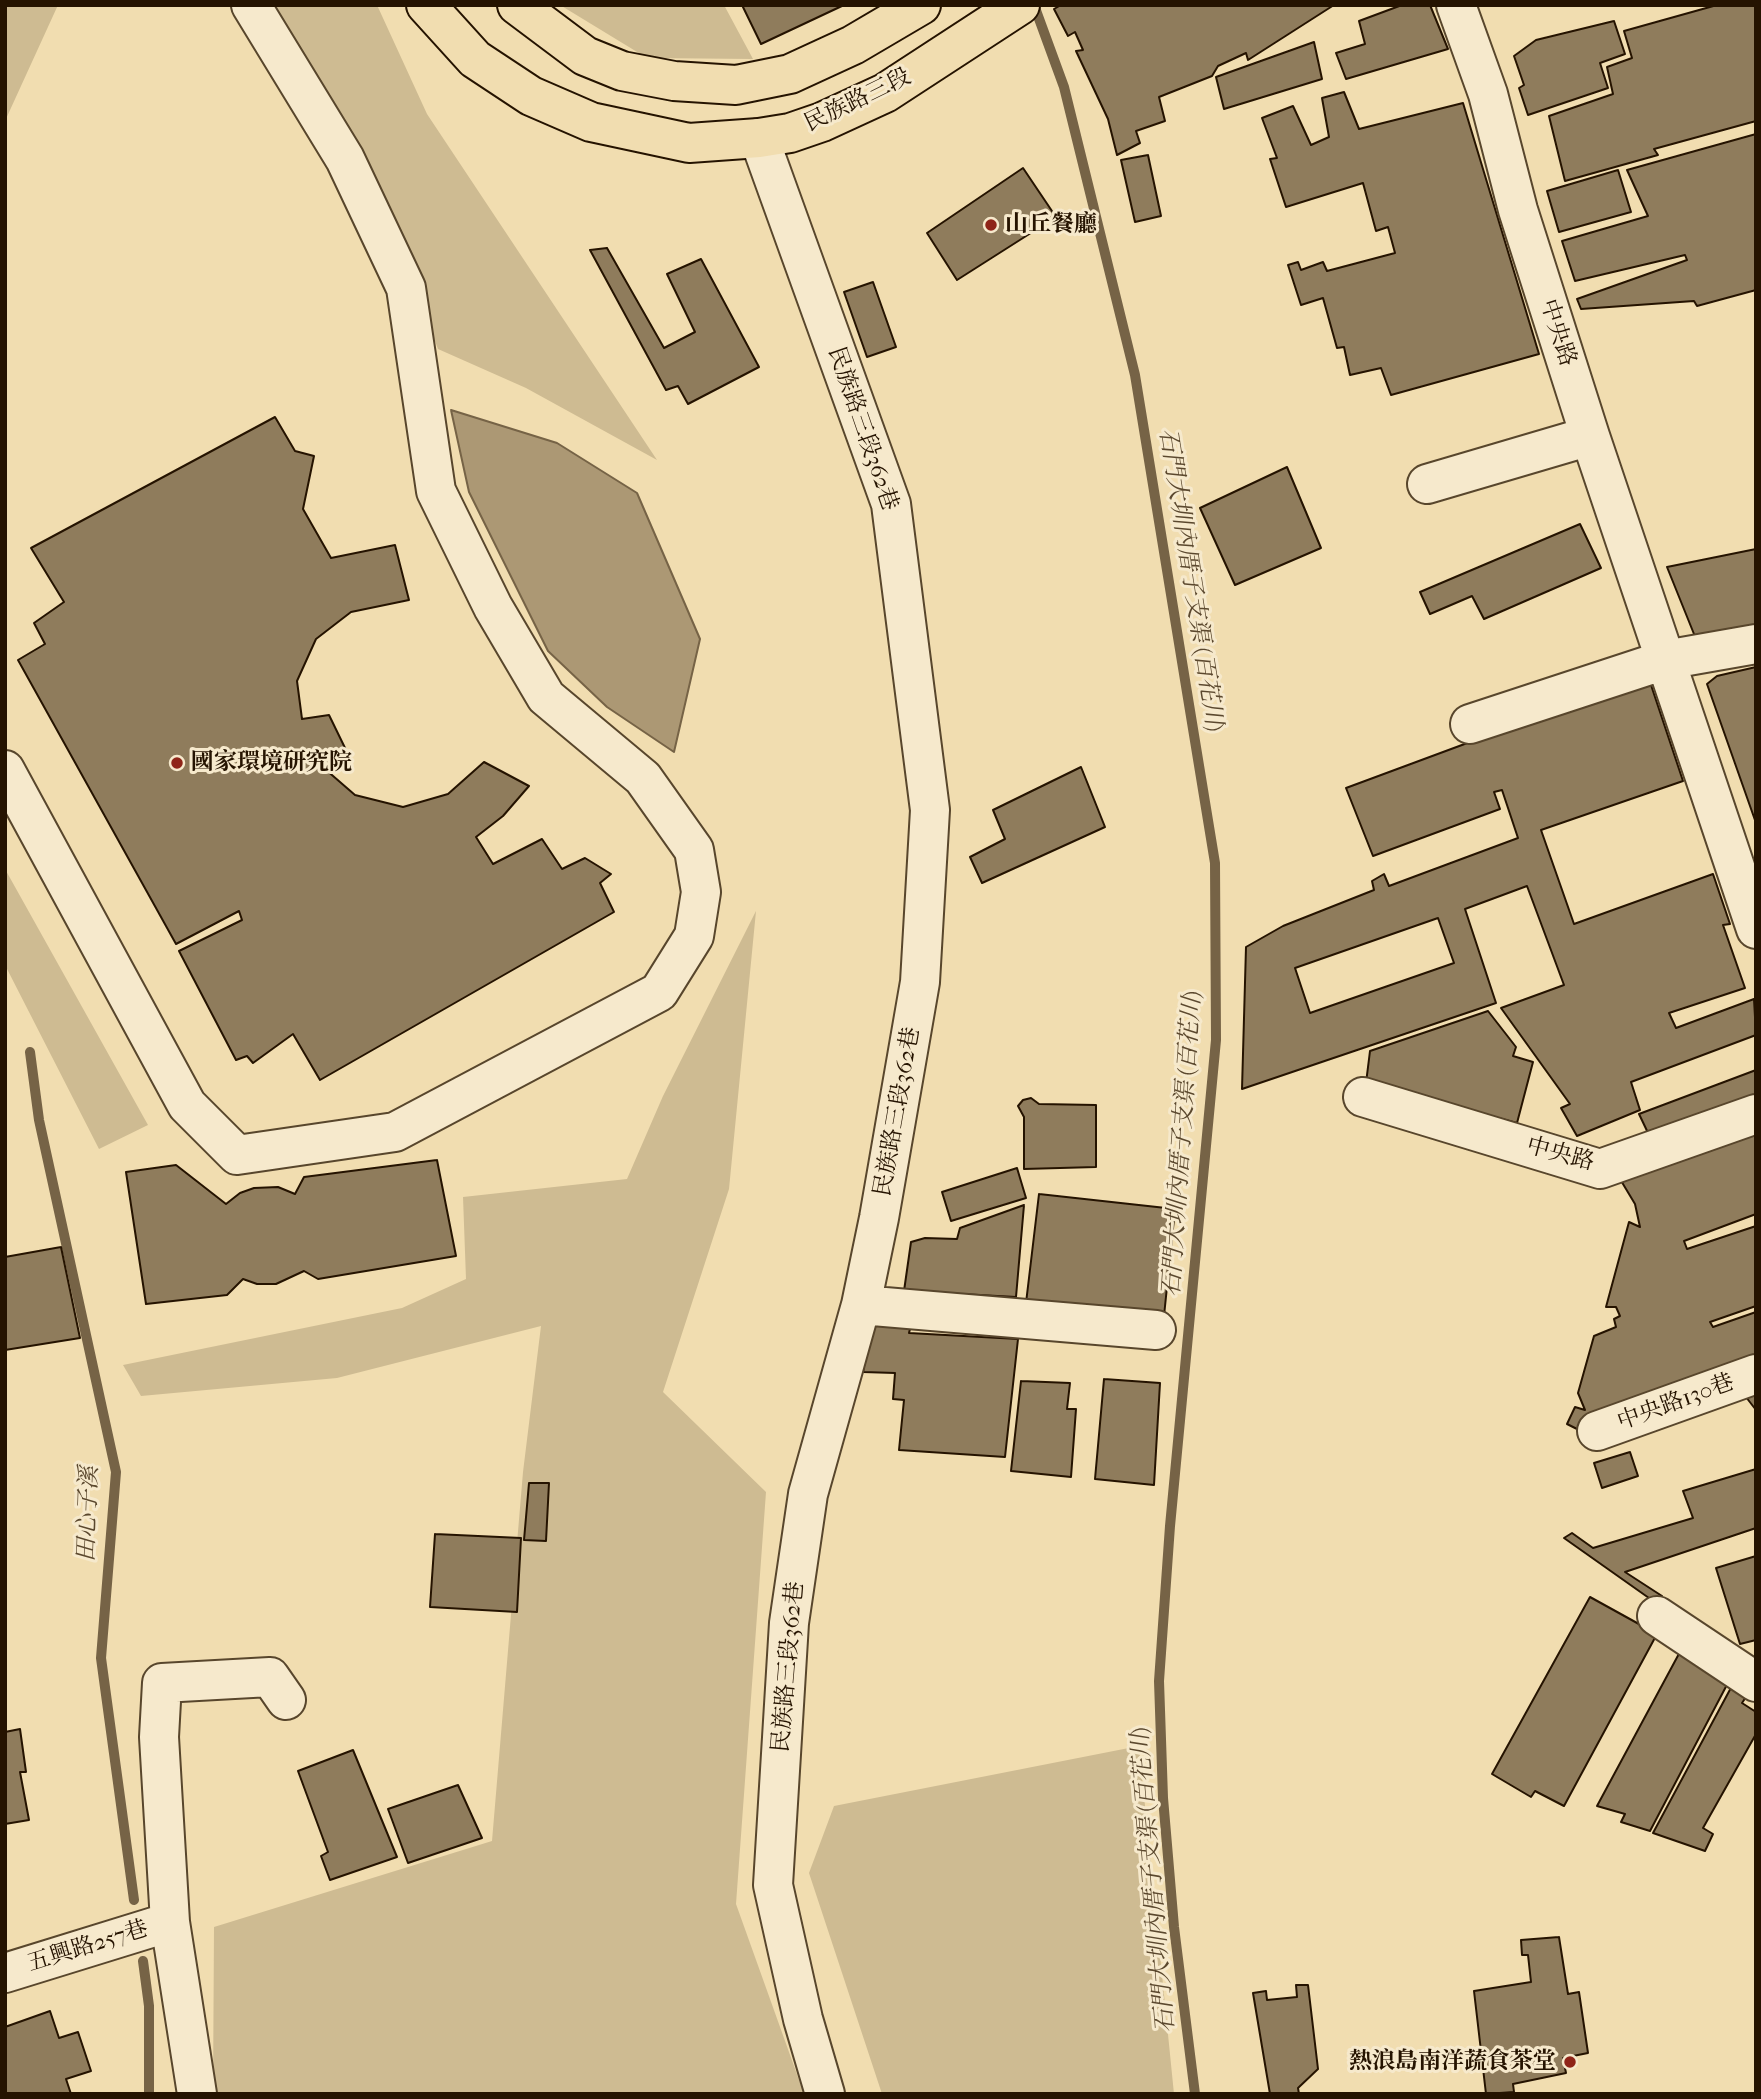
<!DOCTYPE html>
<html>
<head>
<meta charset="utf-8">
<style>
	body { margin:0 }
	#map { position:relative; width:1761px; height:2099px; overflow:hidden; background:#f1ddb0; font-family:"IM FELL French Canon",serif }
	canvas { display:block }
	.frame { position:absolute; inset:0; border:7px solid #251300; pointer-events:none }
</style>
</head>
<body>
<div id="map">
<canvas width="1761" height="2099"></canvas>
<div class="frame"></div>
</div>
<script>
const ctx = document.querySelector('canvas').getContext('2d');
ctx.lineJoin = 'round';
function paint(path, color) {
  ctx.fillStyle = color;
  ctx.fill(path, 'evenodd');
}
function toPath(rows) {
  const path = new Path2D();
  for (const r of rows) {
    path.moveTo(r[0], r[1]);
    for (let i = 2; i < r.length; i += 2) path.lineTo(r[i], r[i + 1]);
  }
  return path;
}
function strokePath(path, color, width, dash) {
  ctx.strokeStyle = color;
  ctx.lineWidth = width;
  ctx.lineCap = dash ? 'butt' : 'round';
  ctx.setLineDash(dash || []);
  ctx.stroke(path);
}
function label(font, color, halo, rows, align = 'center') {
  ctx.font = font + ' "IM FELL French Canon","Noto Serif TC",serif';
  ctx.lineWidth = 6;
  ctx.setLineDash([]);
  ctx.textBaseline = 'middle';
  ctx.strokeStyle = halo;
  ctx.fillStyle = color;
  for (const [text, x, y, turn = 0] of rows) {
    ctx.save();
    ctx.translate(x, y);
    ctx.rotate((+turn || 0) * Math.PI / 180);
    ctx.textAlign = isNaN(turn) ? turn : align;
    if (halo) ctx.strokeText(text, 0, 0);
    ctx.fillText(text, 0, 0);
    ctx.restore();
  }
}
paint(toPath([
	[5,5,58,5,5,121],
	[272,5,377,5,427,114,657,460,526,388,438,349,368,163],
	[560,5,724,5,753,59,647,58],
	[5,869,148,1125,99,1149,5,965],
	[756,911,729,1189,663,1392,766,1492,736,1904,804,2094,213,2094,214,1927,492,1841,523,1472,541,1326,337,1378,141,1396,123,1365,402,1308,466,1279,463,1197,627,1179,663,1096],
	[1139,1746,1174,2094,882,2094,809,1873,834,1806]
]), '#cebb92');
const water = toPath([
	[451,410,557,443,637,493,700,639,674,752,607,707,548,651,469,492,451,410]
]);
paint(water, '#ac9874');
strokePath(water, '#766346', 2);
strokePath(toPath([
	[1034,5,1064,87,1135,375,1215,863,1216,1040,1170,1526,1159,1681,1163,1798,1174,1927,1195,2094],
	[30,1052,39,1120,116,1472,101,1658,134,1900],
	[143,1961,149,2006,149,2094]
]), '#766346', 10);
const building = toPath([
	[742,5,844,5,761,44,742,5],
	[1061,5,1334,5,1248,60,1246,53,1218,66,1212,76,1159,97,1165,121,1136,131,1140,143,1117,155,1108,119,1076,51,1083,50,1075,32,1068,36,1054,9,1061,5],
	[1402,5,1430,5,1448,49,1346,79,1336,53,1365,44,1359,21,1402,5],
	[1717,5,1756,5,1756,121,1654,149,1658,155,1565,181,1549,116,1613,94,1607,67,1632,58,1624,31,1717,5],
	[1614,21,1625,54,1600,63,1608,88,1528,115,1519,88,1524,85,1514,56,1536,40,1614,21],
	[1314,42,1322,79,1224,109,1216,77,1314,42],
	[1344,92,1359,129,1463,103,1539,354,1391,395,1381,368,1350,375,1344,347,1337,348,1323,298,1301,305,1288,265,1298,262,1301,270,1323,262,1327,271,1395,253,1388,227,1376,231,1363,183,1286,207,1270,159,1277,158,1262,118,1293,106,1311,145,1329,137,1322,98,1344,92],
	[1756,134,1756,290,1697,306,1694,301,1581,309,1577,299,1687,260,1685,255,1575,281,1562,241,1648,216,1627,170,1756,134],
	[1148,155,1161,216,1135,222,1121,160,1148,155],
	[1023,168,1056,217,957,280,927,233,1023,168],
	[1618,170,1631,212,1559,232,1547,191,1618,170],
	[607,248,664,348,695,332,667,274,701,259,759,367,688,404,678,386,666,390,590,250,607,248],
	[873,282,896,347,867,357,844,292,873,282],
	[275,417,295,451,314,456,303,509,331,558,395,545,409,600,351,612,316,639,297,681,302,719,329,715,347,752,325,769,355,795,403,807,448,794,484,762,529,786,503,816,476,837,493,864,542,839,562,869,585,858,611,874,600,883,614,912,320,1080,293,1034,253,1063,247,1056,236,1060,179,951,242,920,239,911,176,944,18,660,45,644,34,623,64,602,31,548,275,417],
	[1287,467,1321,548,1235,585,1200,508,1287,467],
	[1580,524,1601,568,1484,619,1472,596,1430,614,1420,592,1580,524],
	[1756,549,1756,630,1696,639,1667,567,1756,549],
	[1756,667,1756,823,1707,684,1717,676,1756,667],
	[1648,676,1683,781,1541,830,1574,924,1713,874,1730,924,1723,925,1745,988,1669,1013,1676,1028,1754,999,1756,1035,1631,1082,1640,1110,1577,1136,1561,1108,1570,1104,1501,1008,1564,985,1527,886,1465,909,1496,1003,1242,1089,1246,947,1283,926,1374,890,1372,881,1384,874,1389,886,1518,838,1502,790,1494,792,1500,809,1373,856,1346,788,1648,676],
	[1438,918,1454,963,1310,1013,1295,968,1438,918],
	[1081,767,1105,827,982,883,970,857,1005,839,993,810,1081,767],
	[1488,1011,1516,1047,1513,1056,1533,1062,1517,1123,1366,1083,1370,1051,1488,1011],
	[1756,1070,1756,1097,1649,1135,1639,1114,1756,1070],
	[1031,1098,1039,1104,1096,1105,1096,1167,1024,1169,1024,1117,1018,1106,1023,1100,1031,1098],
	[1756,1127,1756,1214,1684,1241,1687,1249,1756,1226,1756,1306,1710,1322,1713,1327,1756,1312,1756,1362,1585,1433,1567,1424,1575,1407,1585,1410,1578,1393,1594,1336,1616,1327,1614,1319,1620,1316,1616,1307,1606,1307,1629,1222,1640,1227,1635,1204,1620,1179,1756,1127],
	[437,1160,456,1256,318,1279,304,1271,276,1284,257,1284,243,1279,227,1295,146,1304,126,1172,176,1165,226,1204,240,1193,254,1188,278,1187,295,1194,304,1177,437,1160],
	[1017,1168,1026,1198,951,1221,942,1192,1017,1168],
	[1039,1194,1175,1209,1164,1316,1026,1303,1039,1194],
	[1024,1205,1016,1297,904,1291,911,1242,925,1238,957,1239,960,1228,1024,1205],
	[61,1247,80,1338,5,1350,5,1257,61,1247],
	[872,1321,911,1325,909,1333,1018,1339,1005,1457,899,1450,904,1400,893,1399,895,1373,863,1372,872,1321],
	[1104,1379,1160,1383,1154,1485,1095,1479,1104,1379],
	[1021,1381,1070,1383,1067,1409,1076,1409,1071,1477,1011,1471,1021,1381],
	[1756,1381,1756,1410,1739,1388,1756,1381],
	[1630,1452,1638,1476,1602,1488,1594,1463,1630,1452],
	[1756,1469,1756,1528,1625,1572,1662,1596,1656,1603,1564,1538,1572,1533,1593,1548,1693,1518,1683,1491,1756,1469],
	[529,1483,549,1483,546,1541,524,1540,529,1483],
	[435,1534,521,1538,517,1612,430,1607,435,1534],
	[1756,1556,1756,1640,1740,1644,1716,1568,1756,1556],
	[1590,1597,1657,1634,1564,1806,1535,1791,1531,1797,1492,1774,1590,1597],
	[1681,1650,1730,1679,1650,1831,1621,1822,1625,1814,1597,1806,1681,1650],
	[1733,1684,1750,1691,1742,1703,1756,1712,1756,1734,1703,1828,1713,1834,1705,1851,1653,1833,1733,1684],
	[20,1729,26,1772,20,1772,29,1820,5,1824,5,1732,20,1729],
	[353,1750,397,1857,330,1880,321,1856,328,1852,298,1771,353,1750],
	[458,1785,482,1838,408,1863,388,1809,458,1785],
	[1559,1937,1568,1994,1579,1992,1588,2053,1563,2058,1566,2073,1513,2084,1514,2092,1486,2094,1474,1991,1531,1982,1528,1955,1522,1955,1521,1940,1559,1937],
	[1296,1985,1308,1985,1318,2069,1298,2088,1299,2094,1270,2094,1253,1993,1266,1991,1267,2000,1297,1997,1296,1985],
	[50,2011,59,2038,78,2032,91,2071,66,2079,71,2094,5,2094,5,2027,50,2011]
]);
paint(building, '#8f7c5c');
strokePath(building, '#251300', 2);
const minor = toPath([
	[1456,5,1488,94,1518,210,1590,436,1756,929],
	[759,138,891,504,930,810,920,982,879,1218,861,1305,808,1494,789,1623,773,1885,803,2019,825,2094],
	[1427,484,1590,436],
	[1470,724,1665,660,1756,644],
	[5,770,187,1105,237,1155,395,1132,659,992,694,936,701,892,694,850,643,778,546,697,493,607,436,491,406,288,345,159,251,5],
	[1363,1097,1600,1169,1756,1114],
	[861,1305,1156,1330],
	[1597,1431,1756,1374],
	[1657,1616,1756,1682],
	[5,1973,170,1922],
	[197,2094,170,1922,159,1737,162,1683,270,1677,286,1700]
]);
const major = toPath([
	[426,5,475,59,531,96,591,122,689,143,759,138,790,133,822,122,885,93,1020,5],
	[517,5,585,56,622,71,674,81,736,85,790,74,853,45,921,5]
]);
strokePath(minor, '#58462c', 42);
strokePath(major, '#251300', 42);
strokePath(minor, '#f6e9cc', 38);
strokePath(major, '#f1ddb0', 38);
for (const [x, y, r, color] of [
	[991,225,7,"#8f2418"],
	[177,763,7,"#8f2418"],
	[1570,2062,7,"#8f2418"]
]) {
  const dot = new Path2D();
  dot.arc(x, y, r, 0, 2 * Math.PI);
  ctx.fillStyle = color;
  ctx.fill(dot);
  strokePath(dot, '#f6e9cc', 2.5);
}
label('23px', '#251300', '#f6e9cc', [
	["民族路三段",858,101,-26],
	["中央路",1557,333,72],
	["民族路三段362巷",862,429,71],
	["民族路三段362巷",898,1112,-80],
	["中央路",1560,1155,15],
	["中央路130巷",1676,1403,-20],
	["民族路三段362巷",789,1667,-85],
	["五興路257巷",88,1947,-17]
]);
label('bold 23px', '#251300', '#f6e9cc', [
	["山丘餐廳",1005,225],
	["國家環境研究院",191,763],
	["熱浪島南洋蔬食茶堂",1556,2062,"right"]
], 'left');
label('italic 24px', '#5b482e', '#f6e9cc', [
	["石門大圳內厝子支渠 (百花川)",1190,580,81],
	["石門大圳內厝子支渠 (百花川)",1183,1144,-86],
	["田心子溪",89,1514,-88],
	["石門大圳內厝子支渠 (百花川)",1154,1880,-95]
]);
</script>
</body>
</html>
